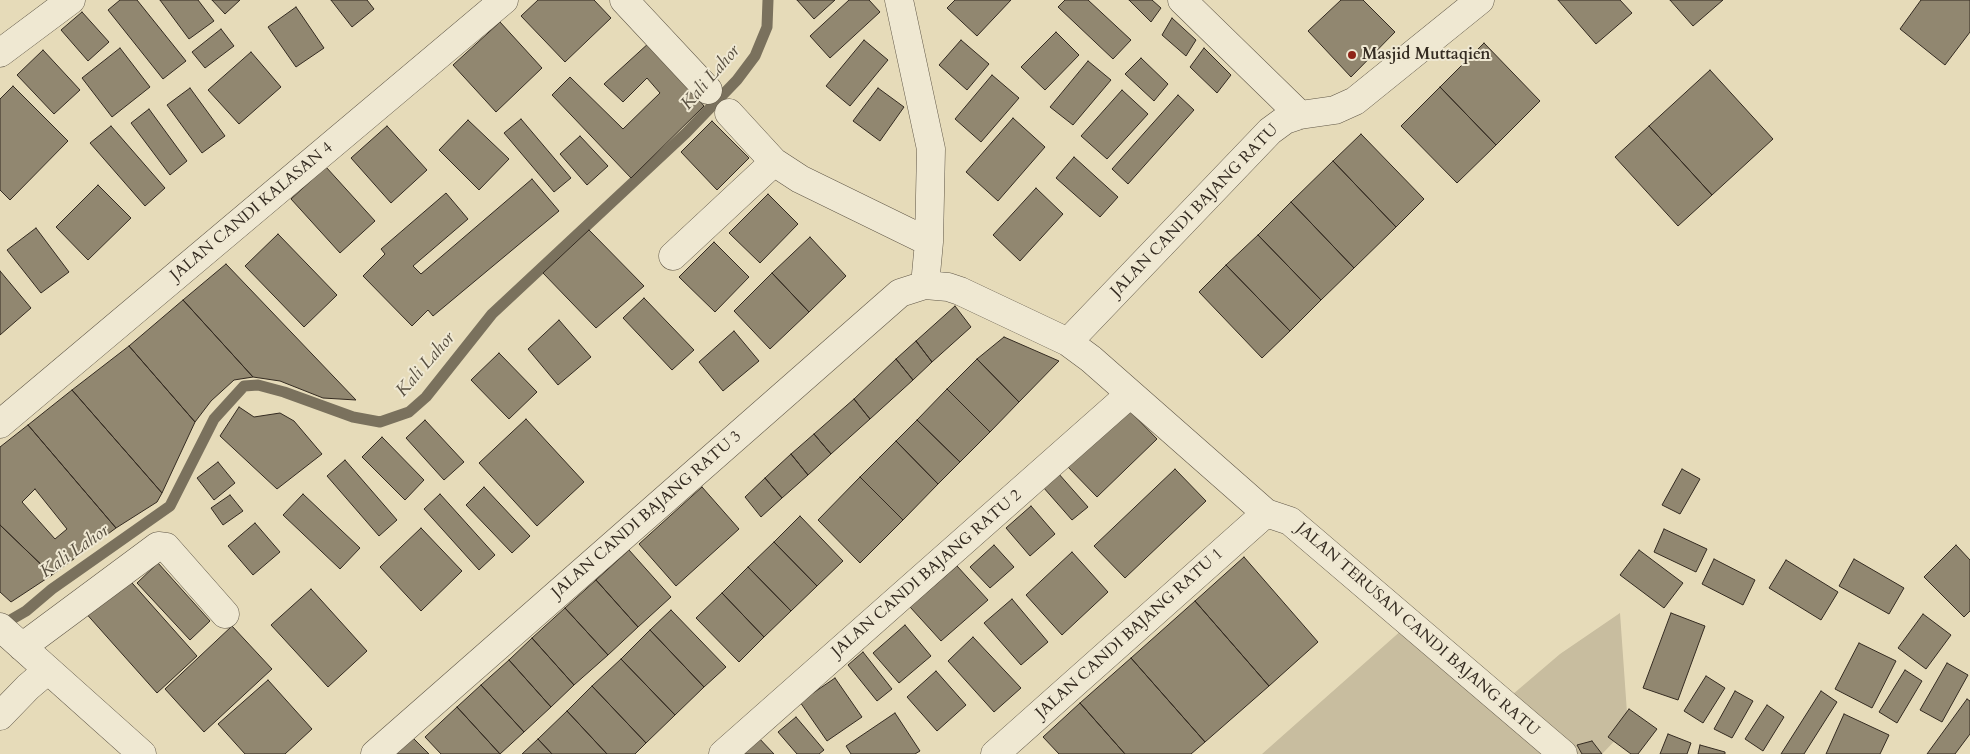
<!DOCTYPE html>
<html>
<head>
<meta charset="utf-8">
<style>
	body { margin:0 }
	canvas { display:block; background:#e6dbb9 }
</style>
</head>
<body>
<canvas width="1970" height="754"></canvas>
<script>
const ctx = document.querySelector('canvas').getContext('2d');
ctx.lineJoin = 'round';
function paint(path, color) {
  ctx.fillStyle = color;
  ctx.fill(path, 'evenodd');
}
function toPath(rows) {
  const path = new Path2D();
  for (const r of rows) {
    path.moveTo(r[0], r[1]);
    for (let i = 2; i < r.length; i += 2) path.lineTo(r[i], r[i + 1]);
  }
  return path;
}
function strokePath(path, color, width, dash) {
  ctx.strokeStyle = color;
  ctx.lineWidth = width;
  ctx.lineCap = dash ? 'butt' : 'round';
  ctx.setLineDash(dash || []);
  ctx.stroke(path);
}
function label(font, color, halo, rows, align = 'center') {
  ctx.font = font + ' Cardo,serif';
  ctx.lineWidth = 4;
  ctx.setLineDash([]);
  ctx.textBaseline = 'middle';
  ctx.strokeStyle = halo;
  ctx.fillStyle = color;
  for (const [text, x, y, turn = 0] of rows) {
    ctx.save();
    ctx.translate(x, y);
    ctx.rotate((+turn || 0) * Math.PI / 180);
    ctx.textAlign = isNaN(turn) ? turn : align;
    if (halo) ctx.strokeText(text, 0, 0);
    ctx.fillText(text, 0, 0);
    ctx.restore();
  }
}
paint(toPath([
	[1620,613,1628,727,1602,754,1262,754,1403,629,1492,712,1560,654]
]), '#c8bd9f');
strokePath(toPath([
	[0,626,26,611,52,589,170,506,214,419,244,386,258,385,284,392,353,417,380,422,409,412,426,397,492,314,686,133,737,80,755,56,767,27,768,0]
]), '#7a715d', 11);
const building = toPath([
	[120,0,137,0,186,61,163,79,108,10,120,0],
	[160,0,198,0,214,21,189,39,160,0],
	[212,0,240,0,225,14,212,0],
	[331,0,367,0,374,9,352,27,331,0],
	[538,0,594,0,611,18,565,62,521,16,538,0],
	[797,0,835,0,814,19,797,0],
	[849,0,869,0,880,12,830,58,810,36,849,0],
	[955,0,1011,0,977,36,947,8,955,0],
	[1065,0,1088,0,1131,40,1113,59,1058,7,1065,0],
	[1129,0,1152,0,1161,8,1151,22,1129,0],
	[1341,0,1363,0,1395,32,1351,77,1308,31,1341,0],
	[1558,0,1620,0,1632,13,1596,44,1558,0],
	[1670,0,1723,0,1693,26,1670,0],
	[1921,0,1970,0,1970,32,1945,65,1900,29,1921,0],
	[296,7,324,48,296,67,268,27,296,7],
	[82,12,109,42,88,61,61,30,82,12],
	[1172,18,1196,40,1186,56,1162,35,1172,18],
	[500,22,542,68,496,112,453,65,500,22],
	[221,29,234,46,205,68,192,52,221,29],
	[1056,32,1079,55,1045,90,1021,67,1056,32],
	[864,40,888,60,850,106,826,86,864,40],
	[961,40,989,64,967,90,939,65,961,40],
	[650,42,704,106,631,178,552,95,570,77,623,129,660,93,647,78,623,102,604,84,650,42],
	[1484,43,1540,101,1496,145,1440,87,1484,43],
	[120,48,150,87,112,117,82,78,120,48],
	[1204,48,1231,75,1217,93,1190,67,1204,48],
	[43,50,80,90,54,114,17,75,43,50],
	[251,52,281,87,239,124,208,90,251,52],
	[1141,58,1168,84,1154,101,1125,74,1141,58],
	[1088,61,1111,80,1073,125,1050,107,1088,61],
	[1710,70,1773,139,1712,195,1649,126,1710,70],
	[992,75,1019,98,981,142,955,119,992,75],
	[13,86,68,141,10,200,0,190,0,99,13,86],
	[1440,87,1496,145,1457,183,1401,126,1440,87],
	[190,88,225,136,202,153,167,105,190,88],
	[878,88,904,107,880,141,853,121,878,88],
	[1122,90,1148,114,1107,159,1081,136,1122,90],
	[1178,95,1194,110,1128,184,1112,169,1178,95],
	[149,109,187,161,170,175,131,123,149,109],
	[1013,118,1045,147,998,201,966,172,1013,118],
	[521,119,571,178,554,192,504,133,521,119],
	[468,120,509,159,479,190,439,150,468,120],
	[712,121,749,158,717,190,681,152,712,121],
	[111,126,165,188,145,206,90,143,111,126],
	[387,126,427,170,391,203,351,158,387,126],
	[1649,126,1712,195,1678,226,1615,157,1649,126],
	[1361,134,1424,199,1396,227,1333,161,1361,134],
	[580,136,608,166,587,185,560,154,580,136],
	[1074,157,1118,197,1100,217,1056,178,1074,157],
	[1333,161,1396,227,1354,268,1291,202,1333,161],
	[326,167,375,221,340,253,291,199,326,167],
	[532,179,559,211,433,316,428,310,412,326,363,276,385,254,381,249,446,193,468,219,413,266,421,274,532,179],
	[98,185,131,218,88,260,56,227,98,185],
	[1036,188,1063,214,1020,261,993,235,1036,188],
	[768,194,798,224,760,263,729,233,768,194],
	[1291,202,1354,268,1321,300,1258,235,1291,202],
	[36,228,69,272,41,293,7,250,36,228],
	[589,230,644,286,596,328,543,273,589,230],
	[278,234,337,295,304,327,245,266,278,234],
	[1258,235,1321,300,1290,331,1226,265,1258,235],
	[810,237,846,276,809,312,772,273,810,237],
	[714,242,749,277,715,312,679,277,714,242],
	[226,264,356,400,323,398,280,381,253,377,183,300,226,264],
	[1226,265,1290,331,1262,358,1199,292,1226,265],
	[0,271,31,308,0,335,0,271],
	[772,273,809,312,770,349,734,311,772,273],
	[644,298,694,350,672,370,623,318,644,298],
	[183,300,253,377,234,380,211,401,195,422,129,346,183,300],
	[955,306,971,327,932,362,916,341,955,306],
	[559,320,591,357,558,385,528,349,559,320],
	[734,331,759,361,723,391,699,362,734,331],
	[1004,337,1059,361,1019,402,977,359,1004,337],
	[916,341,932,362,913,380,896,359,916,341],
	[129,346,195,422,162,493,72,390,129,346],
	[499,353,537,392,509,419,471,380,499,353],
	[896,359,913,380,870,419,854,399,896,359],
	[977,359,1019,402,990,432,947,389,977,359],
	[947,389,990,432,960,462,917,420,947,389],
	[72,390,162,493,157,502,116,528,28,425,72,390],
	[854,399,870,419,831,454,814,434,854,399],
	[239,407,254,417,280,413,294,421,322,454,277,489,220,436,239,407],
	[1126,407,1157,439,1097,497,1066,465,1126,407],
	[526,419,584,482,537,526,479,463,526,419],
	[425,420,464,462,444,480,406,438,425,420],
	[917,420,960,462,938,484,896,441,917,420],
	[28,425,116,528,52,575,0,525,0,447,28,425],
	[35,489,67,529,55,539,22,502,35,489],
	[814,434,831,454,808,475,791,454,814,434],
	[382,437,424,480,405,500,362,457,382,437],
	[896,441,938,484,903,520,860,477,896,441],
	[791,454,808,475,782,498,765,478,791,454],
	[345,460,397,520,379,536,327,476,345,460],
	[218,462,235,483,214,500,197,478,218,462],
	[1175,469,1206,501,1125,578,1094,546,1175,469],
	[1682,469,1700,479,1680,514,1662,505,1682,469],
	[1058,473,1088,507,1072,520,1043,487,1058,473],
	[860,477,903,520,860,563,818,520,860,477],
	[765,478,782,498,761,517,745,497,765,478],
	[484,487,530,536,512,553,466,505,484,487],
	[702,487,739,529,676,586,639,544,702,487],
	[303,494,360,548,340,569,283,515,303,494],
	[440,494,495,555,479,570,424,509,440,494],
	[230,495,243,511,223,525,211,508,230,495],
	[1031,506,1055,534,1030,556,1006,528,1031,506],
	[800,516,843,561,817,586,774,542,800,516],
	[255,523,280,552,253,575,228,546,255,523],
	[0,525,52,575,11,602,0,592,0,525],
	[421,528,462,571,421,611,380,567,421,528],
	[1664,529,1707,549,1696,572,1654,552,1664,529],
	[774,542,817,586,791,611,748,567,774,542],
	[994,545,1014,567,990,588,970,567,994,545],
	[1956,545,1970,560,1970,611,1964,617,1924,577,1956,545],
	[629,550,671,597,638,627,596,580,629,550],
	[1639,550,1683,583,1664,608,1620,575,1639,550],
	[1072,552,1108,592,1062,635,1026,595,1072,552],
	[1244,557,1318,642,1269,686,1195,601,1244,557],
	[1714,559,1755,580,1743,605,1702,584,1714,559],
	[1854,559,1904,588,1889,614,1839,586,1854,559],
	[1786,560,1838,592,1821,620,1769,588,1786,560],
	[158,563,210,621,190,640,137,583,158,563],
	[957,566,988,600,941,641,910,607,957,566],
	[748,567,791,611,764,637,722,593,748,567],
	[125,575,197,656,157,693,83,610,125,575],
	[596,580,638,627,608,655,565,608,596,580],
	[311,589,367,651,328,687,271,625,311,589],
	[722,593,764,637,739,662,696,618,722,593],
	[1012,599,1048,642,1021,665,984,623,1012,599],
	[1195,601,1269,686,1205,742,1131,658,1195,601],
	[565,608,608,655,574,685,532,638,565,608],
	[671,610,726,667,704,687,650,630,671,610],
	[1671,613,1705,626,1678,700,1643,688,1671,613],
	[1923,614,1951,635,1926,669,1898,648,1923,614],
	[905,625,931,656,899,683,873,653,905,625],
	[232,626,272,669,204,732,165,689,232,626],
	[650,630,704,687,675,715,621,659,650,630],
	[973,637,1021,688,994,712,948,661,973,637],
	[532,638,574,685,551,707,509,660,532,638],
	[1859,643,1896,661,1872,708,1835,689,1859,643],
	[863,652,892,689,877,701,848,665,863,652],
	[1131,658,1205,742,1191,754,1125,754,1080,703,1131,658],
	[621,659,675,715,646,743,592,686,621,659],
	[509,660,551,707,524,732,481,685,509,660],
	[1947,663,1968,675,1942,722,1920,710,1947,663],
	[1905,670,1922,681,1897,723,1879,712,1905,670],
	[936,671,966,705,937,731,907,697,936,671],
	[1706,676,1725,688,1703,723,1684,711,1706,676],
	[835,678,862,717,827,741,800,702,835,678],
	[268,680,312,729,285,754,245,754,218,724,268,680],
	[481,685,524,732,500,754,457,707,481,685],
	[592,686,646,743,635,754,607,754,567,711,592,686],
	[1735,691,1753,701,1732,738,1714,729,1735,691],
	[1821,691,1837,702,1804,754,1781,754,1821,691],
	[1967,699,1970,701,1970,734,1955,754,1927,754,1967,699],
	[1080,703,1125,754,1059,754,1043,737,1080,703],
	[1767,705,1784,717,1763,751,1745,739,1767,705],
	[457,707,500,754,441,754,425,737,457,707],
	[1629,709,1657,729,1638,754,1631,754,1608,737,1629,709],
	[567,711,607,754,552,754,538,739,567,711],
	[895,713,920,751,915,754,851,754,846,746,895,713],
	[1844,714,1889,735,1880,754,1826,754,1844,714],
	[796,717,824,750,819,754,797,754,778,732,796,717],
	[1668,734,1691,743,1687,754,1660,754,1668,734],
	[757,736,774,754,738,754,757,736],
	[412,737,429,754,395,754,412,737],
	[538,739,552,754,522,754,538,739],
	[1592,741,1602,754,1582,754,1577,745,1592,741],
	[1700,745,1725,752,1725,754,1698,754,1700,745]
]);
paint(building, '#918770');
strokePath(building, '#342b21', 1);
const minor = toPath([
	[624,0,708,90],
	[899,0,931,149,929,242,925,285],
	[1182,0,1300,115],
	[0,53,71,0],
	[729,113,774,162,800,179,929,242],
	[673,256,774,162],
	[1068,342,1270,131,1285,120,1300,115,1335,110,1355,101,1480,0],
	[0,424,504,0],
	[0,627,142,754],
	[22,647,158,546,166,547,225,614],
	[0,716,28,687,48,670],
	[375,754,900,293,925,285,948,287,960,291,1068,342,1091,359,1266,513,1290,521,1563,754],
	[723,754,1130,394],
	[995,754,1266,513]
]);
strokePath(minor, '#605747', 29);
strokePath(minor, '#efe8d2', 28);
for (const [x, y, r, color] of [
	[1352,55,5,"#8f2418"]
]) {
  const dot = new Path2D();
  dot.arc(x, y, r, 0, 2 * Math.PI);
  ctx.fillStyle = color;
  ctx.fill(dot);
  strokePath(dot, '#efe8d2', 2);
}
label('bold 16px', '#342b21', '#efe8d2', [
	["Masjid Muttaqien",1362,55]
], 'left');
label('16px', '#342b21', '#efe8d2', [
	["JALAN CANDI BAJANG RATU",1195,211,-46],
	["JALAN CANDI KALASAN 4",252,212,-40],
	["JALAN CANDI BAJANG RATU 3",647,515,-41],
	["JALAN CANDI BAJANG RATU 2",927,574,-41],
	["JALAN TERUSAN CANDI BAJANG RATU",1417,630,41],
	["JALAN CANDI BAJANG RATU 1",1130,634,-42]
]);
label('italic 18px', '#574e3f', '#efe8d2', [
	["Kali Lahor",711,78,-49],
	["Kali Lahor",426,365,-49],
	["Kali Lahor",75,552,-35]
]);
</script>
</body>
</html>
